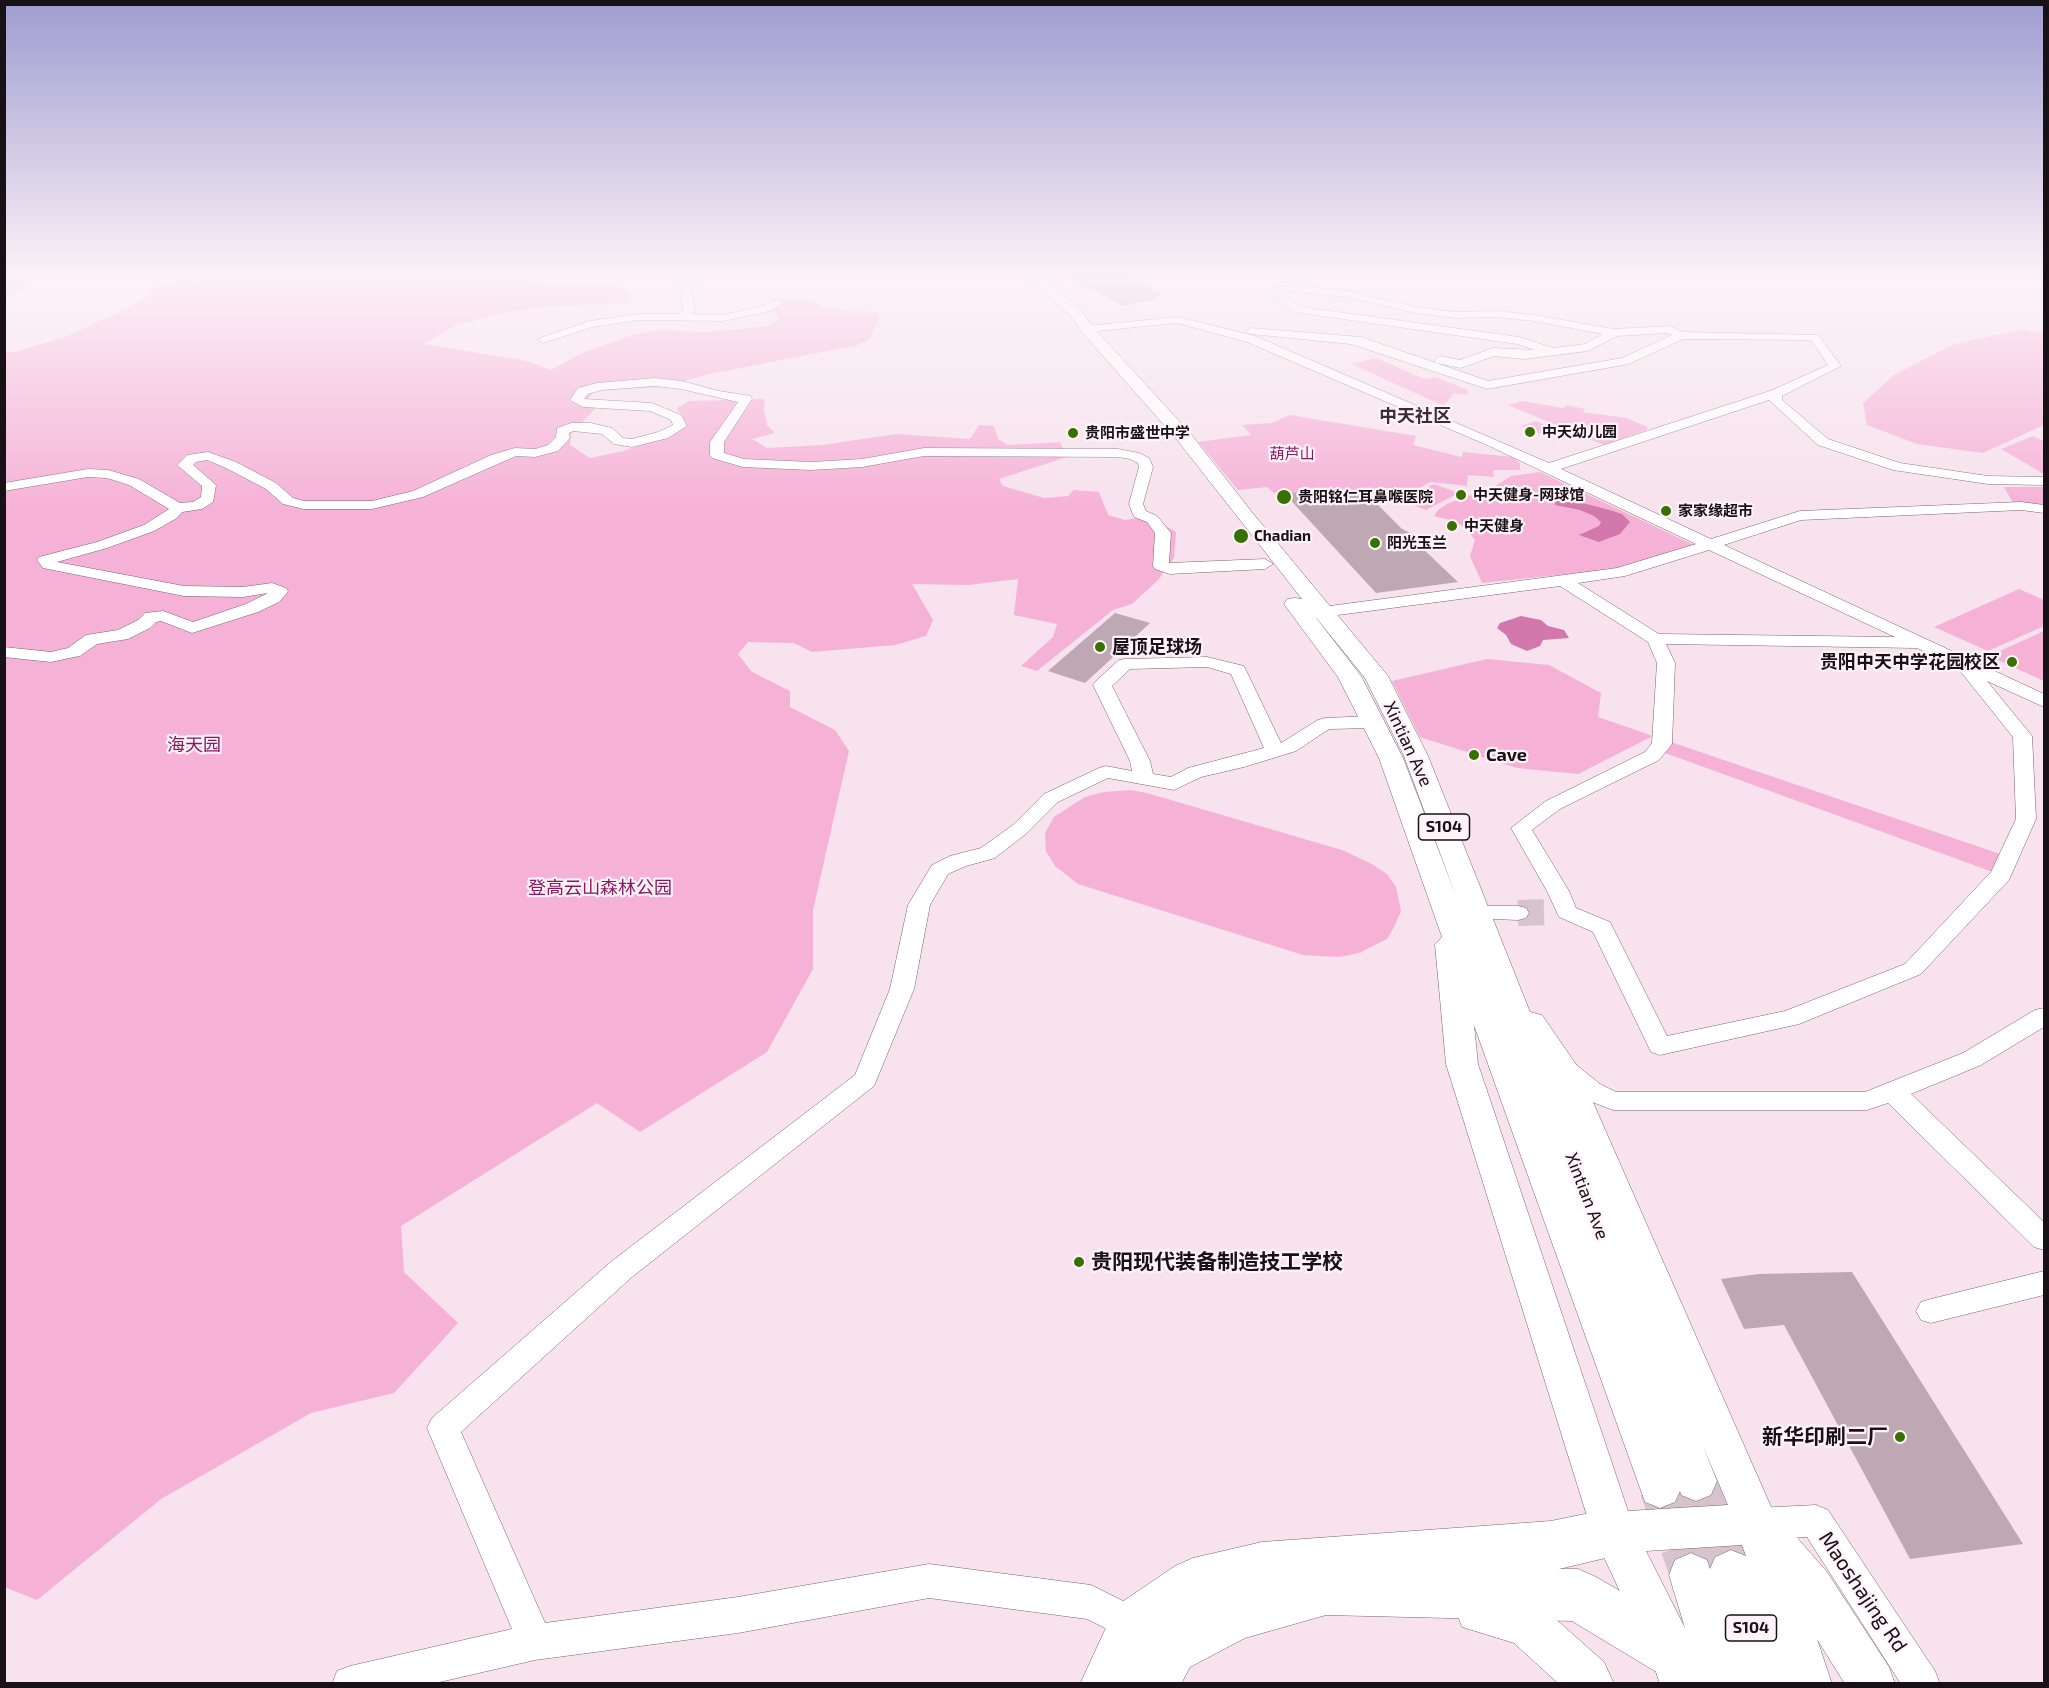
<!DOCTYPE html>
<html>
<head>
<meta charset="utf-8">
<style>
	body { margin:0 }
	#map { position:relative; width:2049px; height:1688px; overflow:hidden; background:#f7e2ed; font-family:"Exo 2",sans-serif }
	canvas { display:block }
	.frame { position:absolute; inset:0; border:6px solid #181115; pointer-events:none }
</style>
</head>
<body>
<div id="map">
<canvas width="2049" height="1688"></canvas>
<div class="frame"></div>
</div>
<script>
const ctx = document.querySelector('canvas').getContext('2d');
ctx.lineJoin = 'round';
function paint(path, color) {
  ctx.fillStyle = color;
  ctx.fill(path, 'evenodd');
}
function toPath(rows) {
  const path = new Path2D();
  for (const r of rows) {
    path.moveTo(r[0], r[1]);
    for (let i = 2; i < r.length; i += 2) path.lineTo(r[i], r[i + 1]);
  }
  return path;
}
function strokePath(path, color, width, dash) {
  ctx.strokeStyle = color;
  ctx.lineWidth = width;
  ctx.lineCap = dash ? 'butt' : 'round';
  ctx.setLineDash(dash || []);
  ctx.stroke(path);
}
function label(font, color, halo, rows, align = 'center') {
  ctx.font = font + ' "Exo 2","Noto Sans SC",sans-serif';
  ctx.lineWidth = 4.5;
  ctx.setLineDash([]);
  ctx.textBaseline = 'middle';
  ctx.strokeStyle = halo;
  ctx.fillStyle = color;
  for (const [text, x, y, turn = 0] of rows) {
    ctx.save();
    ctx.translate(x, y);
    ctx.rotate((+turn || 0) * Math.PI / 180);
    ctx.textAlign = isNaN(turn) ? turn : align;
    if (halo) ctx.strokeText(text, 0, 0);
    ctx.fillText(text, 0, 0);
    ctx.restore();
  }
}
paint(toPath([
	[5,273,32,273,38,275,29,286,5,297],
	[237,273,505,273,501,278,581,286,612,285,629,289,632,294,627,303,544,307,507,312,456,325,424,344,527,361,551,370,586,351,632,335,659,330,706,332,769,326,780,318,769,310,770,302,774,298,814,301,823,307,847,311,875,312,880,316,870,339,858,345,705,375,665,387,594,390,587,401,596,408,571,434,570,445,590,458,623,451,670,435,686,424,677,408,689,401,765,399,764,411,767,425,775,433,752,439,767,448,822,445,896,434,970,439,979,425,994,426,998,439,1008,445,1060,442,1067,457,999,479,1003,486,1044,498,1068,496,1074,490,1099,492,1108,515,1125,520,1150,516,1176,532,1174,558,1158,580,1132,604,1113,610,1037,671,1021,666,1053,637,1057,624,1014,615,1018,579,968,585,912,584,933,620,926,636,895,645,812,652,794,643,748,642,738,654,752,672,790,691,790,707,835,730,849,751,813,910,813,969,767,1052,640,1132,597,1103,401,1226,404,1272,458,1323,394,1393,311,1413,161,1499,37,1600,4,1587,4,353,19,351,67,336,120,312,148,296,154,287,189,279,195,282],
	[2020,330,2044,333,2044,425,1983,453,1917,444,1867,425,1863,403,1894,375,1954,344],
	[1376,358,1424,379,1436,377,1468,390,1467,395,1454,393,1444,406,1351,364],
	[1523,401,1563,408,1567,405,1585,409,1583,412,1626,418,1648,427,1646,430,1604,445,1508,405],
	[1290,415,1416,436,1413,445,1462,457,1463,452,1513,457,1520,463,1520,470,1493,470,1494,477,1468,475,1467,486,1431,482,1397,499,1388,491,1323,498,1313,491,1274,493,1267,487,1238,490,1198,442,1251,435,1242,425,1271,423],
	[1536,421,1566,433,1551,438,1521,426],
	[2033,436,2044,441,2044,474,2001,449],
	[1540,472,1694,545,1615,569,1482,583,1470,556,1475,540,1465,528,1454,521,1434,516,1438,510,1447,504,1467,496,1484,493,1511,476],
	[1434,484,1459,493,1426,510,1400,500],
	[2004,487,2044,487,2044,508,2013,503],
	[2019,589,2044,600,2044,626,1988,651,1934,627],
	[2044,631,2044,681,1989,656],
	[1487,659,1549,665,1601,693,1598,717,1653,736,1578,774,1517,768,1420,737,1392,681],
	[1662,739,2009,857,2001,875,1657,750],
	[1130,790,1147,793,1342,850,1372,864,1387,874,1396,887,1401,911,1394,927,1387,939,1359,953,1339,957,1303,955,1078,884,1055,866,1046,851,1045,833,1054,817,1085,797,1104,792]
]), '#f6b1d7');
paint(toPath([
	[1556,499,1579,502,1613,511,1622,514,1630,522,1620,534,1599,542,1579,535,1599,526,1601,522,1594,516,1580,510,1555,505],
	[1521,616,1541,620,1548,626,1564,630,1569,638,1543,640,1540,646,1527,651,1511,644,1506,635,1497,628,1500,623]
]), '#d278ac');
paint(toPath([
	[1061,273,1120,273,1164,295,1153,297,1157,299,1123,306],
	[1314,491,1323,498,1366,493,1402,529,1421,538,1421,547,1458,582,1376,593,1284,493],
	[1115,613,1150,623,1085,683,1048,671],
	[1852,1272,2023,1544,1910,1559,1784,1325,1744,1329,1721,1279,1759,1274]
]), '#bda8b3');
strokePath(toPath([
	[1518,913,1553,912]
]), '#d6c3cd', 26, [26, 13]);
strokePath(toPath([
	[1696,1481,1731,1572],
	[1660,1488,1691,1575]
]), '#d6c3cd', 41, [41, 21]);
const minor = toPath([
	[699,273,715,273,690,287,695,310,691,314,724,315,762,306,777,300,783,303,770,311,724,321,638,320,592,327,543,343,537,339,590,321,638,314,679,314,683,310,679,286,699,273],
	[1293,286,1348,291,1415,307,1455,312,1497,311,1534,315,1614,329,1669,326,1683,332,1818,335,1841,366,1782,396,1782,400,1828,439,1900,463,1988,476,2044,477,2044,485,1988,484,1893,470,1818,445,1769,400,1561,469,1711,539,1800,511,2021,502,2044,505,2044,513,2021,510,1801,520,1724,545,2044,694,2044,707,1987,681,2032,736,2036,819,2009,880,1921,974,1799,1024,1660,1055,1651,1052,1593,932,1559,917,1547,891,1511,828,1546,801,1645,752,1652,743,1657,663,1648,642,1560,586,1307,619,1299,614,1307,609,1617,568,1696,544,1487,445,1247,342,1177,323,1087,332,1081,329,1087,326,1177,317,1255,336,1549,463,1770,391,1828,365,1811,340,1683,339,1629,364,1487,389,1351,344,1251,334,1245,331,1251,328,1361,337,1488,381,1622,358,1672,335,1667,333,1617,336,1588,351,1524,359,1494,356,1461,368,1436,363,1434,360,1440,356,1460,360,1493,348,1535,350,1517,344,1294,312,1269,291,1274,288,1293,286],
	[1293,292,1348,297,1415,313,1455,318,1497,317,1534,321,1603,334,1585,344,1553,348,1519,337,1301,307,1284,293,1293,292],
	[1709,550,1895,637,1659,634,1578,583,1625,576,1709,550],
	[1666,644,1917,648,1957,667,2013,737,2016,819,1991,872,1905,964,1785,1011,1667,1036,1610,922,1576,908,1569,891,1532,830,1560,809,1659,760,1669,748,1672,744,1675,663,1666,644],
	[655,378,682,381,719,391,751,396,752,399,724,442,724,453,744,459,811,462,862,459,924,448,1118,449,1139,453,1149,458,1153,467,1143,504,1146,511,1157,516,1171,533,1169,563,1265,559,1273,564,1265,569,1170,574,1155,569,1153,566,1155,533,1147,522,1134,517,1129,504,1139,467,1138,463,1130,459,1118,457,924,456,862,467,811,470,743,467,712,458,710,455,710,442,738,402,681,389,655,386,602,390,588,394,584,399,652,403,681,415,687,426,668,438,632,447,614,444,602,434,573,431,569,433,570,438,558,451,535,457,516,456,423,497,372,509,304,509,283,504,266,489,226,468,207,460,196,462,193,465,216,485,213,502,202,509,182,512,177,518,154,531,107,548,57,562,184,586,243,587,272,583,286,588,288,591,286,594,279,602,258,612,192,633,161,621,156,622,150,628,128,639,97,644,80,656,74,657,51,662,4,657,4,647,51,652,68,648,86,635,118,630,138,620,145,613,163,611,193,622,246,604,268,593,243,597,184,596,43,568,37,560,39,557,97,542,144,525,169,509,129,485,107,478,88,477,4,491,4,483,88,469,108,470,139,479,180,503,193,502,201,497,202,486,177,465,187,455,208,452,236,462,276,483,293,498,304,501,372,501,413,491,491,455,515,448,535,449,548,445,556,437,557,428,571,423,591,423,612,428,623,438,632,439,658,432,673,425,671,420,650,411,583,407,570,400,578,388,597,383,655,378],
	[1207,657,1244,666,1281,743,1318,720,1325,718,1373,716,1380,718,1382,722,1380,726,1373,728,1329,729,1296,751,1244,767,1201,777,1174,790,1108,778,1058,802,1027,833,995,858,966,866,948,874,930,905,914,989,874,1086,632,1277,461,1432,545,1623,738,1597,929,1564,1091,1585,1147,1613,1153,1625,1147,1637,1135,1643,1087,1619,929,1598,738,1633,535,1660,431,1684,332,1684,337,1671,350,1666,512,1629,427,1428,432,1418,612,1261,855,1075,890,989,908,905,932,865,950,856,981,848,1013,825,1044,794,1099,768,1106,766,1132,771,1130,761,1093,685,1096,681,1119,660,1125,659,1207,657],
	[1207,667,1231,674,1264,748,1188,768,1171,777,1153,774,1150,761,1112,686,1130,669,1207,667],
	[1477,906,1518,906,1526,908,1529,913,1526,918,1518,920,1469,918,1466,913,1469,908,1477,906],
	[2044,1008,2044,1027,1981,1065,1911,1094,2044,1222,2044,1250,2034,1247,1888,1103,1867,1110,1613,1110,1582,1098,1556,1075,1552,1069,1556,1063,1565,1060,1574,1063,1600,1084,1616,1092,1865,1092,1963,1053,2035,1010,2044,1008],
	[2044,1271,2044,1295,1931,1323,1921,1320,1916,1311,1921,1302,1931,1299,2044,1271],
	[1816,1505,1828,1510,1935,1671,1940,1684,1901,1684,1807,1537,1757,1540,1745,1535,1740,1524,1745,1513,1757,1508,1816,1505]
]);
const major = toPath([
	[1019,273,1035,273,1053,285,1080,309,1092,326,1190,433,1251,511,1388,676,1428,756,1530,1012,1542,1015,1577,1066,1772,1509,1827,1572,1889,1667,1895,1684,1845,1684,1817,1639,1832,1684,1660,1684,1651,1657,1592,1532,1446,1064,1435,944,1442,937,1379,758,1338,677,1284,604,1287,599,1295,598,1302,599,1178,441,1082,332,1070,315,1043,291,1019,273],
	[1310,610,1365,678,1404,756,1456,896,1403,758,1361,676,1310,610],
	[1474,1025,1645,1502,1660,1508,1675,1502,1680,1491,1681,1495,1696,1501,1711,1495,1717,1481,1702,1444,1728,1505,1628,1511,1478,1064,1474,1025],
	[1742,1545,1746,1556,1731,1550,1715,1557,1710,1569,1707,1560,1691,1553,1675,1560,1669,1575,1685,1628,1646,1551,1742,1545],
	[1478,1589,1526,1600,1542,1607,1604,1662,1614,1684,1559,1684,1514,1643,1462,1627,1456,1611,1462,1595,1478,1589]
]);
const highway = toPath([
	[1614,1508,1632,1515,1639,1532,1632,1549,1614,1556,1559,1569,1578,1569,1596,1577,1691,1632,1699,1651,1691,1670,1672,1678,1653,1670,1572,1621,1326,1615,1245,1638,1190,1667,1181,1684,1080,1684,1116,1606,1175,1566,1193,1558,1262,1542,1551,1521,1614,1508]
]);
strokePath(minor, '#77656e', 1);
strokePath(major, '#77656e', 1);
strokePath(highway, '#77656e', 1);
paint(minor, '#fff');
paint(major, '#fff');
paint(highway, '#fff');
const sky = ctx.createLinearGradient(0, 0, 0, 510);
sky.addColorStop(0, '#9f9cd0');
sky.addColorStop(0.54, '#fbf2f7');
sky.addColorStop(1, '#fbf2f700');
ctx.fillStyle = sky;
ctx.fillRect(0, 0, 2049, 510);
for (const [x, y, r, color] of [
	[1530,432,6,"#377100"],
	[1073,433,6,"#377100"],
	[1461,495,6,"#377100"],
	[1284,497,8,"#377100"],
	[1666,511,6,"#377100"],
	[1452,526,6,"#377100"],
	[1241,536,8,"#377100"],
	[1375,543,6,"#377100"],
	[1100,647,6,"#377100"],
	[2012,662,6,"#377100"],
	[1474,755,6,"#377100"],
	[1079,1262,6,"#377100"],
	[1900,1437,6,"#377100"]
]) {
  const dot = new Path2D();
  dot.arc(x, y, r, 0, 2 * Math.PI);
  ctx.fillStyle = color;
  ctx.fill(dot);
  strokePath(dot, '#fff2f8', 2);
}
label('bold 15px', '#181115', '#fff2f8', [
	["中天幼儿园",1542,432],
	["贵阳市盛世中学",1085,433],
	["中天健身-网球馆",1473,495],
	["贵阳铭仁耳鼻喉医院",1298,497],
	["家家缘超市",1678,511],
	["中天健身",1464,526],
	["Chadian",1254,536],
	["阳光玉兰",1387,543]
], 'left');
label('15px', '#851a61', '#fff2f8', [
	["葫芦山",1292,454]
]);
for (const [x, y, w] of [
	[1444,827,51],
	[1751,1628,51]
]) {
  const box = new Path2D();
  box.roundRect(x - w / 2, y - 13, w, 26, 4.5);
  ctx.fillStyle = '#fff2f8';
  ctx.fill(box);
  strokePath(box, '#181115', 1.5);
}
label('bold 16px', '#181115', null, [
	["S104",1444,827],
	["S104",1751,1628]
]);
label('bold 18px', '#3c2c34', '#fff2f8', [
	["中天社区",1415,416]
]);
label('bold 18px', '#181115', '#fff2f8', [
	["屋顶足球场",1112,647],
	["贵阳中天中学花园校区",2000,662,"right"],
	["Cave",1486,755]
], 'left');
label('18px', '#181115', '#fff2f8', [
	["Xintian Ave",1408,744,65],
	["Xintian Ave",1587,1196,69]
]);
label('18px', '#851a61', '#fff2f8', [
	["海天园",194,745],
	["登高云山森林公园",600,888]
]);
label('bold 21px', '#181115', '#fff2f8', [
	["贵阳现代装备制造技工学校",1091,1262],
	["新华印刷二厂",1888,1437,"right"]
], 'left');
label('21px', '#181115', '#fff2f8', [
	["Maoshajing Rd",1863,1592,56]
]);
</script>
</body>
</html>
